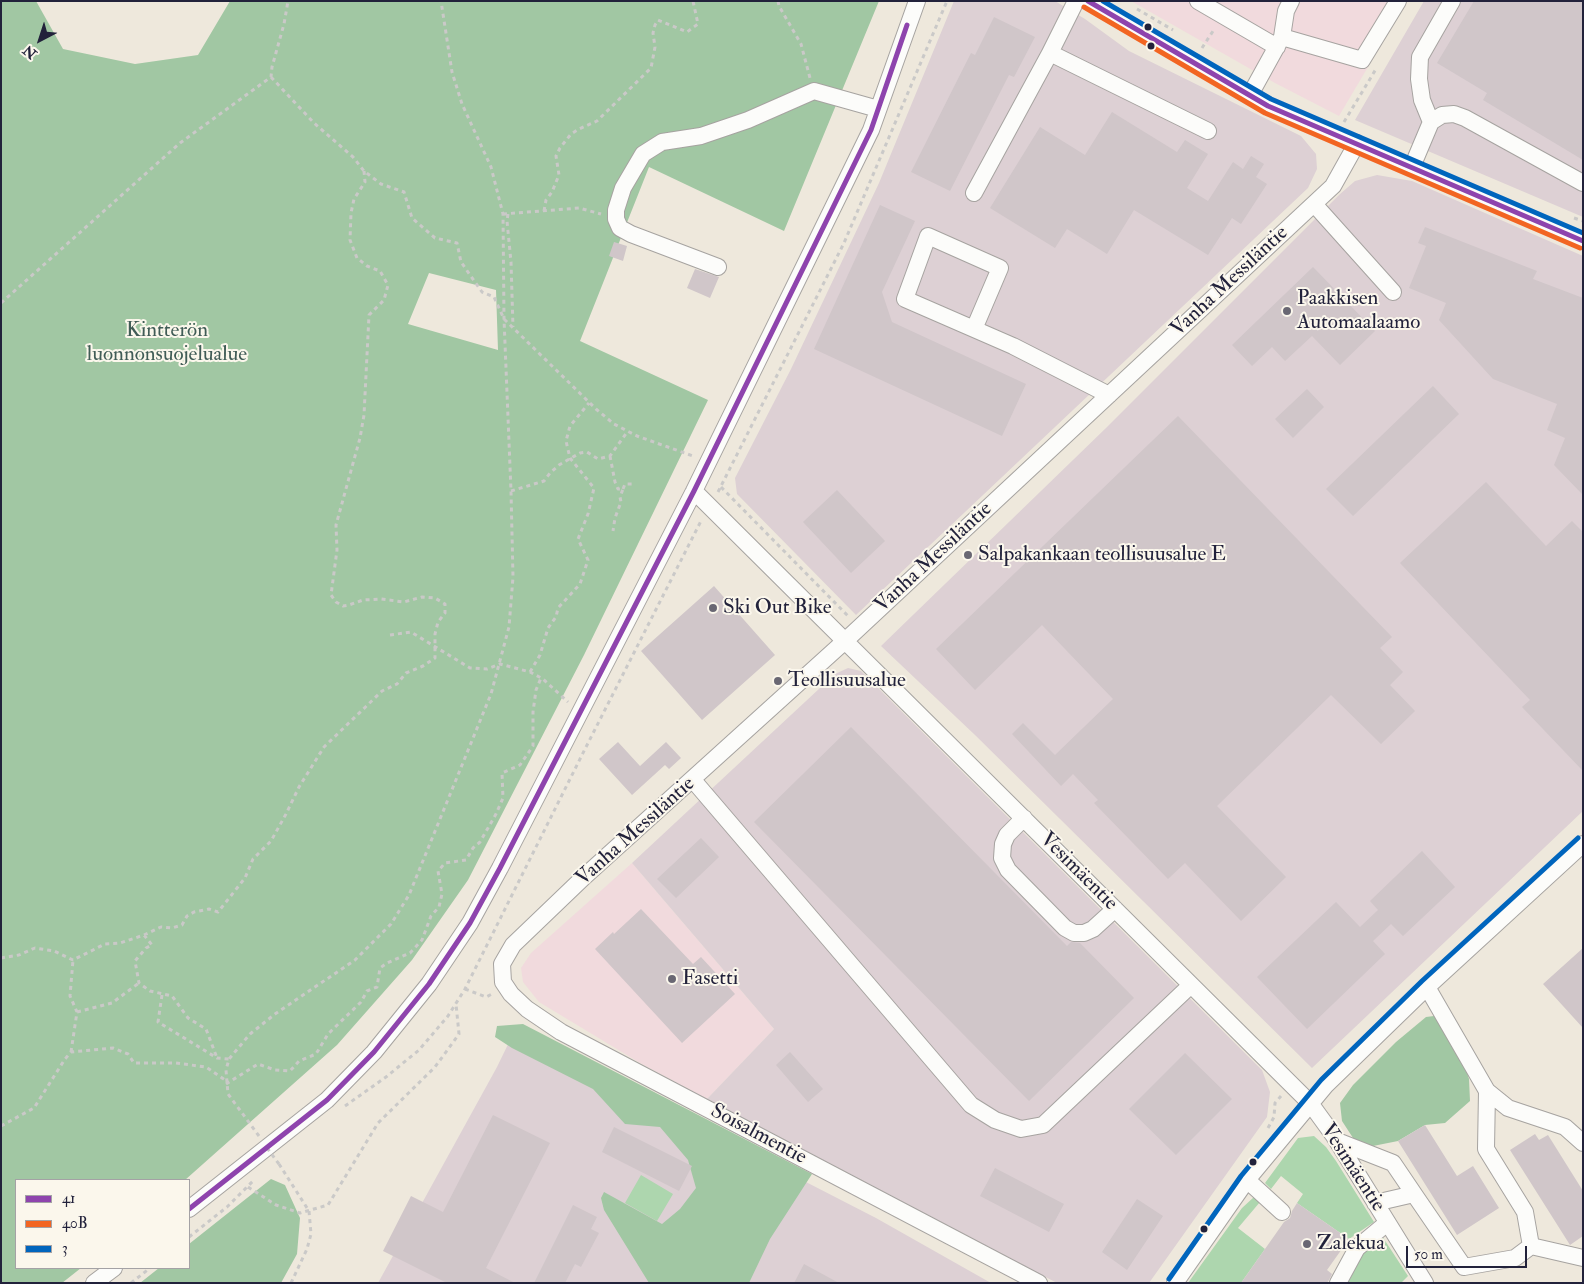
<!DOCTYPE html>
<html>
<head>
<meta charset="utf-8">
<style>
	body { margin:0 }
	#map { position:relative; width:1584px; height:1284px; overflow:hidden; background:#eee8dc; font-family:"IM FELL Double Pica",serif }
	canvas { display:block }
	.frame { position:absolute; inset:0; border:2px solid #22223b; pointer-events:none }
	.legend { position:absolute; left:15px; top:1179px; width:175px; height:90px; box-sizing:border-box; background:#fbf7ec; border:1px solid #a4a2a5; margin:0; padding:6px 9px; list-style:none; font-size:15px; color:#22223b }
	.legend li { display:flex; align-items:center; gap:10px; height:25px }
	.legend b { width:25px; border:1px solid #a4a2a5 }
	.north { position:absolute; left:15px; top:15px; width:50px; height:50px; -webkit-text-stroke:4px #fbf7ec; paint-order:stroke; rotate:220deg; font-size:14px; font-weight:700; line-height:20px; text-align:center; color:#22223b }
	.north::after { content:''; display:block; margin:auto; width:18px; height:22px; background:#22223b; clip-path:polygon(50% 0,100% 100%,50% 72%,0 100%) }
	.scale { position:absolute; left:1406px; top:1246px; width:121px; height:22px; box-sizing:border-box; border:2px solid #22223b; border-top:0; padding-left:6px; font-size:15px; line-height:18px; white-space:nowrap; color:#22223b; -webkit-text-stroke:4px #fbf7ec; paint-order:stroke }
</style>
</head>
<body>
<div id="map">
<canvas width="1584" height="1284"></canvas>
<div class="frame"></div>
<ul class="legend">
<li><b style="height:6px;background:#8e44ad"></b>41</li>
<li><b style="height:6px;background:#f26522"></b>40B</li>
<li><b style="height:6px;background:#0065bd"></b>3</li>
</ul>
<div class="north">N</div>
<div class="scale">50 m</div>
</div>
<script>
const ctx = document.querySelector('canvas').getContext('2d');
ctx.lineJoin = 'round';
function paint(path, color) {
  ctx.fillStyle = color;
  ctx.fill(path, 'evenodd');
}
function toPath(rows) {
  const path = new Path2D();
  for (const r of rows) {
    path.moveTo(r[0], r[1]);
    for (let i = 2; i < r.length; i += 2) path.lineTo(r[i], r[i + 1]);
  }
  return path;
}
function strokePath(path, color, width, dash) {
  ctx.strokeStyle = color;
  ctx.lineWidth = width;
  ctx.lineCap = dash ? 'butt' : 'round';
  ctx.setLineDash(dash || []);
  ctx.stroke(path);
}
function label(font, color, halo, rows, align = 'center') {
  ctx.font = font + ' "IM FELL Double Pica",serif';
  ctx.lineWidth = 4;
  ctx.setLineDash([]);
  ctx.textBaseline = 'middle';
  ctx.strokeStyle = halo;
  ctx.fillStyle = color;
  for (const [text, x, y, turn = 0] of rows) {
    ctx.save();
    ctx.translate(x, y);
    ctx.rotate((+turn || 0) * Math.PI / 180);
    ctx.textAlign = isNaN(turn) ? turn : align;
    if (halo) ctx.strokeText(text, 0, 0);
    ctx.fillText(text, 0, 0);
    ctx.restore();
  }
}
paint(toPath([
	[1131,1,1407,1,1339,116,1275,83],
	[632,863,774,1029,707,1099,640,1063,539,1002,523,982,521,968,531,953]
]), '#f1dadd');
paint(toPath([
	[954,1,1055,1,1085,19,1129,51,1301,136,1316,154,1317,169,1308,188,856,615,737,494,735,478,791,369,879,183],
	[1424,1,1583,1,1583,217,1355,120],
	[1377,175,1412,181,1583,256,1583,811,1312,1068,975,735,881,646,1106,428,1340,194,1355,181],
	[848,668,861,671,1262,1070,1270,1092,1267,1117,1149,1283,1057,1283,707,1099,774,1029,632,863,835,674],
	[514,1032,876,1218,991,1283,378,1283,497,1067]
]), '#ddd0d4');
paint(toPath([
	[1314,1136,1326,1147,1336,1161,1374,1222,1349,1239,1297,1203,1303,1194,1281,1176,1271,1189,1265,1183,1298,1138],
	[641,1175,673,1194,657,1221,625,1203],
	[1254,1197,1260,1202,1238,1228,1265,1249,1241,1283,1188,1283,1242,1208],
	[1382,1236,1408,1276,1401,1283,1348,1283,1364,1250]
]), '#add6ae');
paint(toPath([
	[1,1,36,1,63,49,135,64,198,55,230,1,879,1,784,231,649,167,580,341,708,400,584,655,468,880,412,960,337,1045,185,1180,16,1180,16,1268,81,1268,62,1283,1,1283],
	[429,273,496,290,498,350,408,324],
	[1434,1016,1459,1049,1469,1079,1470,1101,1445,1123,1425,1125,1398,1141,1373,1146,1355,1141,1342,1121,1340,1103,1353,1085,1396,1042,1426,1017],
	[523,1024,812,1174,770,1239,749,1283,649,1283,604,1210,601,1198,604,1192,662,1224,680,1209,696,1188,688,1160,660,1127,625,1124,593,1089,512,1048,495,1037,497,1026],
	[271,1179,285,1185,300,1218,297,1254,281,1283,140,1283,159,1268,189,1268,189,1244]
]), '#a1c7a3');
paint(toPath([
	[1474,1,1583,1,1583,160,1483,100,1487,93,1437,63],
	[994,17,1035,37,1014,77,1009,75,950,191,911,172,971,53,975,55],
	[1112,112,1177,152,1185,140,1208,154,1187,188,1208,201,1233,162,1243,169,1251,156,1264,164,1256,177,1267,184,1241,224,1232,218,1208,255,1134,210,1107,254,1067,229,1055,248,990,208,1040,127,1085,155],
	[880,205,915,221,882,292,892,322,1026,384,1002,436,814,349],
	[1425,227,1537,271,1533,279,1583,298,1583,495,1554,465,1565,438,1547,430,1557,404,1493,379,1439,320,1446,303,1409,288,1426,246,1418,243],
	[614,242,627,246,623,261,609,256],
	[1313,267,1375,331,1340,365,1312,336,1285,361,1272,347,1252,366,1232,345],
	[695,269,719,277,710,298,687,288],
	[1433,386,1459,414,1353,516,1326,489],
	[1307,389,1324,407,1293,438,1275,419],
	[1178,416,1392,637,1380,648,1403,672,1390,685,1415,711,1381,744,1331,695,1217,806,1286,877,1241,921,1185,863,1168,879,1094,803,1098,800,1073,774,1061,786,1012,734,1023,723,1055,755,1113,699,1042,625,975,690,936,649],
	[1486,482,1546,546,1572,521,1583,532,1583,771,1522,707,1530,700,1400,563],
	[837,490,885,541,851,573,803,522],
	[714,586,775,655,702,720,641,651],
	[851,727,1067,946,1071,942,1080,943,1134,998,1029,1101,754,822],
	[618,742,640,766,666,742,681,758,669,769,665,765,632,795,599,759],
	[701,838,719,857,676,898,657,879],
	[1422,851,1455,887,1403,936,1391,924,1373,941,1385,954,1307,1029,1257,977,1336,902,1360,927,1378,910,1370,901],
	[641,909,693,964,701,957,735,994,682,1043,595,949,613,932,614,934],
	[1583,948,1583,1028,1543,984],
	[790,1052,823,1089,808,1102,776,1065],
	[1185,1053,1232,1099,1176,1155,1129,1109],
	[493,1115,550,1143,486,1268,515,1283,447,1283,383,1251,411,1196,443,1212],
	[1425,1125,1457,1176,1473,1166,1499,1208,1457,1235,1398,1141],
	[614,1127,692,1166,679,1191,602,1152],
	[1535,1134,1539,1140,1548,1135,1583,1191,1583,1236,1570,1245,1510,1150],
	[995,1168,1064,1204,1049,1232,980,1196],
	[1137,1199,1163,1216,1127,1270,1102,1252],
	[1297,1203,1349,1239,1327,1270,1332,1274,1329,1280,1327,1283,1241,1283,1284,1222,1290,1218,1292,1211],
	[573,1205,597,1217,591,1229,599,1233,581,1267,575,1264,565,1283,534,1283],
	[804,1264,839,1283,794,1283]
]), '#d0c6c9');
const minor = toPath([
	[1088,1,1268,106,1583,241],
	[1198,1,1277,47],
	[1282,37,1362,60,1398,1],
	[1050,53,1208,131],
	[1250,95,1282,37,1286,11,1291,1],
	[1431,122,1422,100,1419,79,1420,57,1452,1],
	[1412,167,1431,122,1442,115,1454,114,1465,118,1583,183],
	[974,193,1050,53,1076,1],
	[1314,204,1393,292],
	[718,267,631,234,620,228,616,219,616,210,623,188,643,154,662,142,701,136,748,120,814,91,878,109],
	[974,329,1000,268,928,236,905,299,1013,346,1109,395],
	[694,491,1310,1103,1334,1136,1425,1283],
	[693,780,971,1105,995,1120,1021,1129,1043,1125,1191,985],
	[1024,818,1007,835,1003,844,1002,858,1008,870,1065,928,1074,933,1084,933,1093,929,1115,909],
	[1427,987,1487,1091,1508,1108,1565,1127,1583,1143],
	[1487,1091,1486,1149,1525,1212,1531,1246],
	[1337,1141,1393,1163,1414,1194],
	[1247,1180,1282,1212],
	[1375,1203,1414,1194,1464,1267,1515,1258,1531,1246,1583,1258],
	[189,1209,327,1100,374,1052,429,984,470,923,500,868,694,491,871,130,917,1],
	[94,1283,114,1268],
	[1039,1283,561,1032,527,1009,511,994,503,982,502,964,513,945,585,876,846,640,1333,186,1357,143],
	[1175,1283,1247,1180,1326,1085,1427,987,1583,844],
	[1338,1283,1357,1248,1387,1223]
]);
strokePath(minor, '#a6a3a0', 18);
strokePath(toPath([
	[778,1,779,6,801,44,810,78],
	[1137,9,1173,30],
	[1202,48,1215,28],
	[271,77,314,123,353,157,364,171,381,184,404,192,412,218,435,238,457,243,461,262,482,292,494,297,504,319,596,409,614,424,637,436,693,456],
	[1344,122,1376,69],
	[544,211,546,200,552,192,559,175,556,156,560,148,571,134,579,129,597,121,651,68,655,47,653,33,655,25,658,20,687,32,698,24,693,1],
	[503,214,579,208,601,214],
	[508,214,507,221,511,262,513,327],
	[1574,218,1583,221],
	[1,303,180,143,271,77,272,67,284,24,288,1],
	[610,456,615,482,618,489,623,489,620,497,621,502,615,518,613,531],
	[721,487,848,616],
	[623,489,625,484,633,484],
	[511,491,544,481,550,473,559,465,580,453,587,452,598,459,610,456,628,431],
	[718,492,844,243,947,1],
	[390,635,411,632,470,668,487,669,500,664,530,672,543,679,568,702],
	[530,672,540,655,548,628,556,617,558,608,580,584,588,560,578,539,588,514,594,488,570,458,566,441,570,426,589,403],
	[144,935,152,945,146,948,135,961,139,983,150,991,172,996,188,1018,206,1029,217,1058],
	[1,958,19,955,35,948,54,951,73,960,105,944,120,943,144,935,161,927,172,928,182,925,187,916,194,912,209,909,218,912,245,878,253,859,271,841,286,814,299,787,324,747,382,691,397,684,406,673,423,666,435,658,435,634,438,622,445,613,445,604,435,598,422,597,404,602,381,599,363,600,349,605,343,606,336,602,331,595,337,550,336,525,360,438,364,415,369,315,384,300,388,285,380,271,367,266,357,258,350,240,351,213,354,199,365,182,364,171],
	[465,989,486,997,492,994],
	[162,995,158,1022,217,1058,229,1059],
	[77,1012,112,1003,139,983],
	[71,1052,77,1012,70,996,73,960],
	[226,1084,258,1064,275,1070,290,1071,299,1061,316,1054,328,1034,361,1002,367,991,377,987,380,968,387,963,410,953,422,940,431,916,439,907,442,894,438,871,445,863,466,860,473,848,480,842,496,814,503,798,502,773,520,765,533,746,533,712,536,690,541,678],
	[345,1106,386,1077,419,1050,448,1016,465,989,585,749,702,519],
	[1,1126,34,1108,65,1059,71,1052,113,1048,128,1054,134,1063,176,1063,206,1067,225,1080],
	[1268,1128,1274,1117,1275,1103,1281,1096],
	[259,1136,228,1094,226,1070,229,1059,250,1034,275,1014,355,960,391,924,409,895,491,694,509,627,513,577,511,491,504,319,503,214,491,167,462,104,452,72,441,1],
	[279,1164,309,1211,311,1234,307,1249,291,1283],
	[248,1187,276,1205,300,1213,328,1205,378,1123,435,1067,459,1034,456,1004],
	[189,1237,227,1207,253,1181],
	[131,1283,150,1268]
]), '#cac9c8', 3, [4, 4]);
strokePath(minor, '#fcfcfa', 16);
strokePath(toPath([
	[267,1148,279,1164]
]), '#cac9c8', 3, [4, 4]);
strokePath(toPath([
	[1088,1,1268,106,1583,241],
	[189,1209,327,1100,374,1052,429,984,470,923,500,868,694,491,871,130,907,25]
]), '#8e44ad', 5);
strokePath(toPath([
	[1084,7,1265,113,1580,248]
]), '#f26522', 5);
strokePath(toPath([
	[1103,1,1271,99,1583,233],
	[1169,1279,1241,1176,1321,1080,1422,981,1578,838]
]), '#0065bd', 5);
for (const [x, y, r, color] of [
	[1148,27,4.5,"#22223b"],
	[1151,46,4.5,"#22223b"],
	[1287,311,5,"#696773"],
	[968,555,5,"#696773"],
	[713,608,5,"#696773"],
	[778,681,5,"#696773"],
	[672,979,5,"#696773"],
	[1253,1162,4.5,"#22223b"],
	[1204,1229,4.5,"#22223b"],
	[1307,1244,5,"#696773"]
]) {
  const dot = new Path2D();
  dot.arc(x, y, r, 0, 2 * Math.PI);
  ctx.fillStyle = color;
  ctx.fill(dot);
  strokePath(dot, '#fbf7ec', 2);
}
label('21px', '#22223b', '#fbf7ec', [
	["Vanha Messiläntie",1230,282,-43],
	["Vanha Messiläntie",934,558,-43],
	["Vanha Messiläntie",636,832,-42],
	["Vesimäentie",1078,872,45],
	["Soisalmentie",758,1135,28],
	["Vesimäentie",1352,1168,57]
]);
label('21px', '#22223b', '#fbf7ec', [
	["Paakkisen",1297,299],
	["Automaalaamo",1297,323],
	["Salpakankaan teollisuusalue E",978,555],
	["Ski Out Bike",723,608],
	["Teollisuusalue",788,681],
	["Fasetti",682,979],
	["Zalekua",1317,1244]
], 'left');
label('21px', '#405c56', '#fbf7ec', [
	["Kintterön",167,331],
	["luonnonsuojelualue",167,355]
]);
</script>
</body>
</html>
